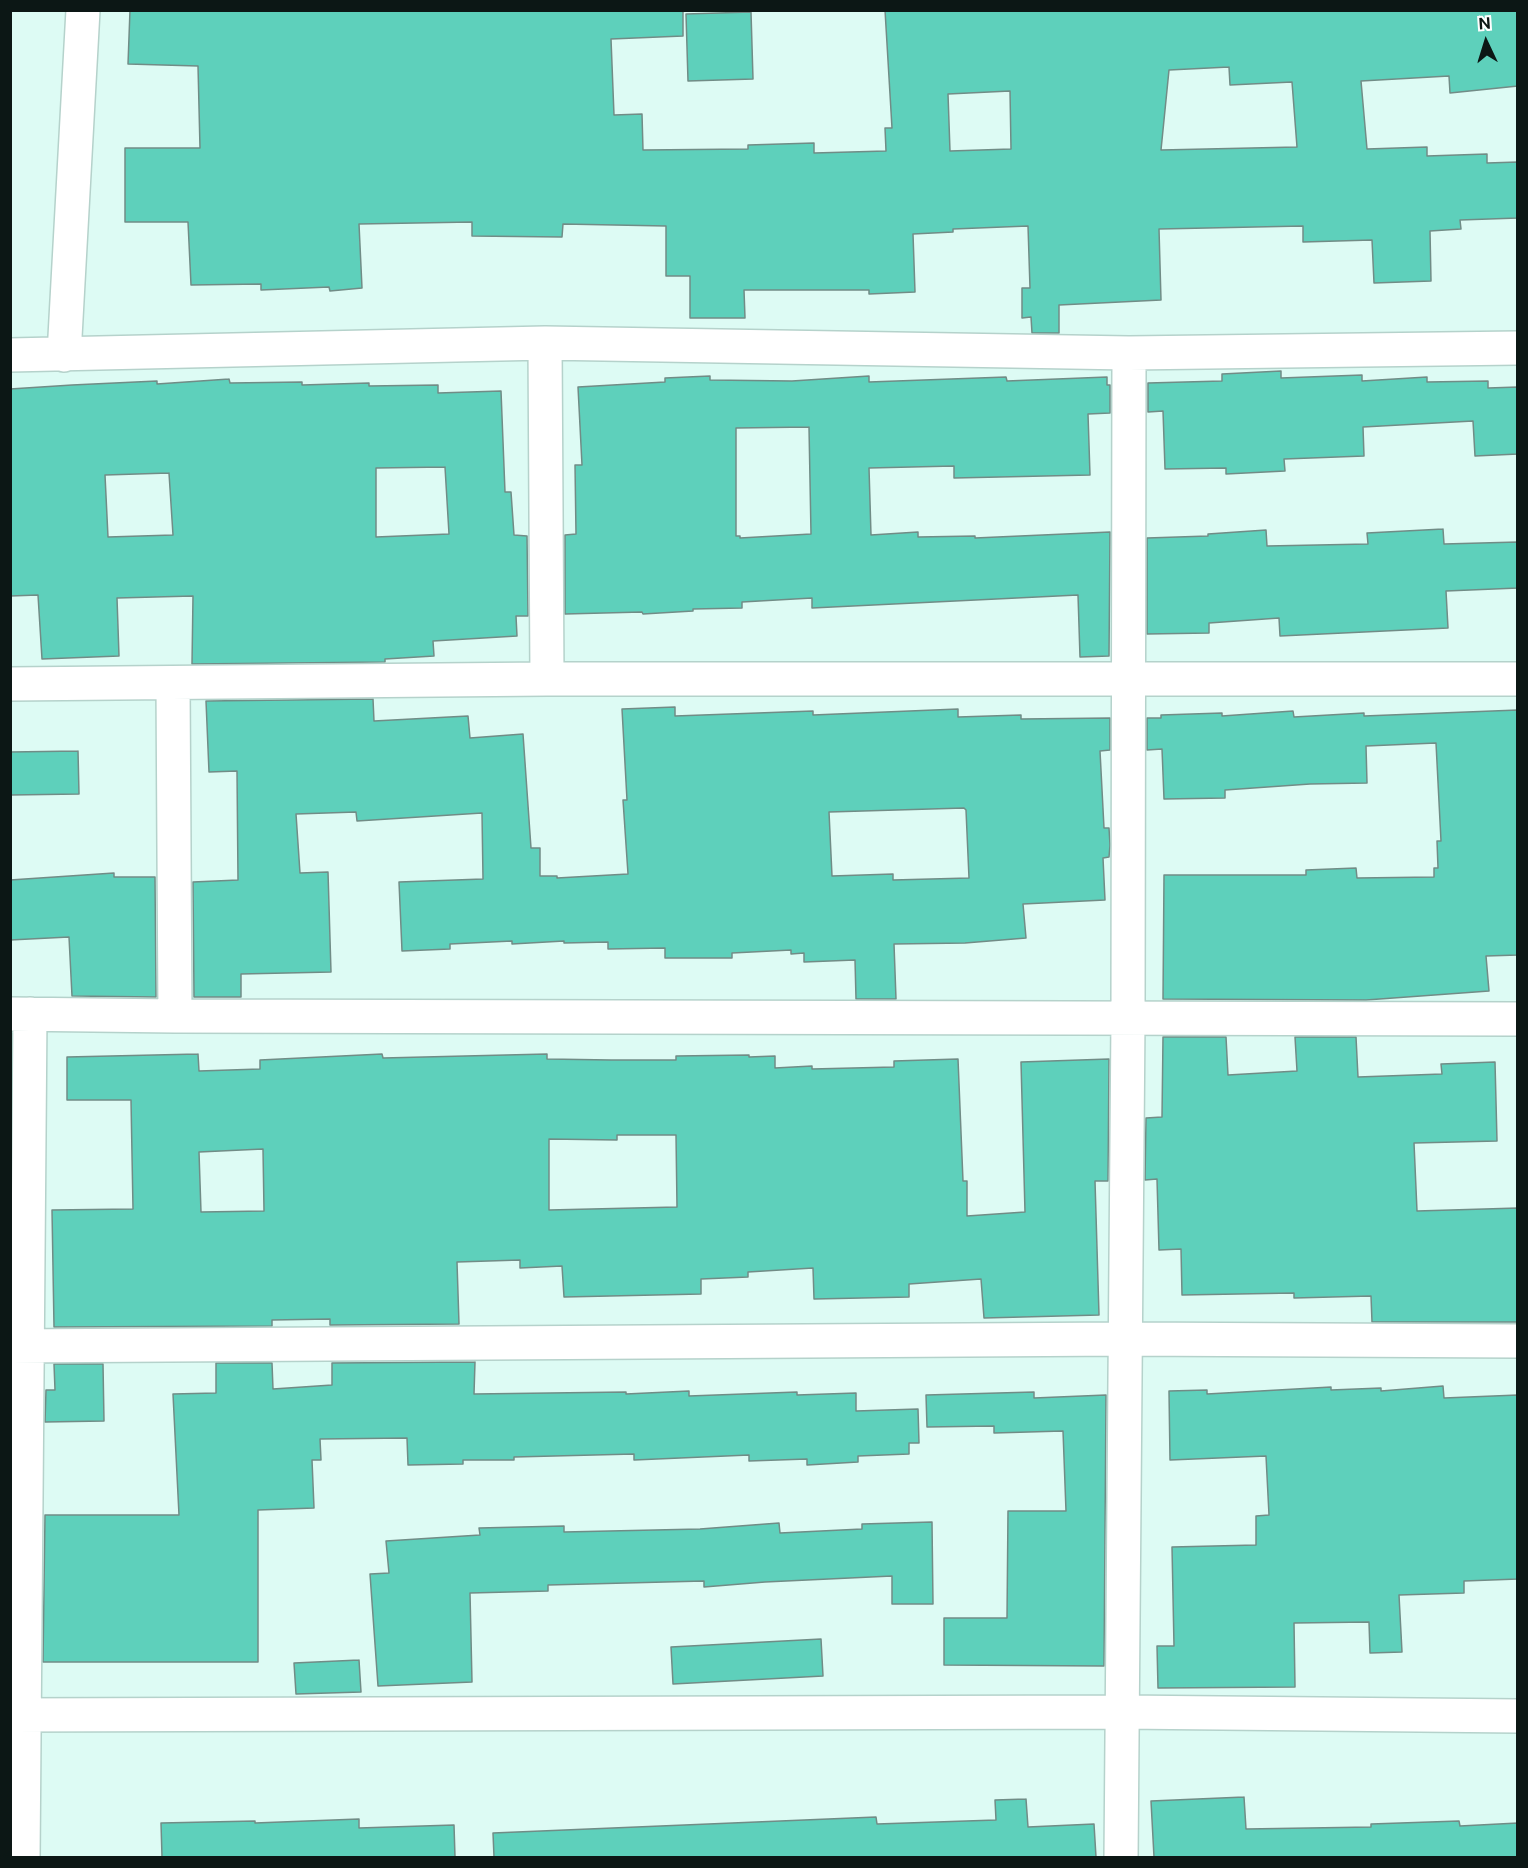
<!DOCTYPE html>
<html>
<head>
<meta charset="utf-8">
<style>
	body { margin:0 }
	#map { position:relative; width:1528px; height:1868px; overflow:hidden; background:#ddfbf4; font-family:"Public Sans",sans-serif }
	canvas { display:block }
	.frame { position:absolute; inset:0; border:12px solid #0c1715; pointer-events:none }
	.north { position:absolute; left:1456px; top:12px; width:60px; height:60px; -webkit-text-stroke:4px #fff; paint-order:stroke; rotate:356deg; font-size:16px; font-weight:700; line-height:24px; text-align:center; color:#0c1715 }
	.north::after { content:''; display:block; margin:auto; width:21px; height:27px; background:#0c1715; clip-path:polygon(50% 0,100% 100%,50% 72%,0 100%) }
</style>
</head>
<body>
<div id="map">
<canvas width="1528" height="1868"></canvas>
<div class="frame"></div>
<div class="north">N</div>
</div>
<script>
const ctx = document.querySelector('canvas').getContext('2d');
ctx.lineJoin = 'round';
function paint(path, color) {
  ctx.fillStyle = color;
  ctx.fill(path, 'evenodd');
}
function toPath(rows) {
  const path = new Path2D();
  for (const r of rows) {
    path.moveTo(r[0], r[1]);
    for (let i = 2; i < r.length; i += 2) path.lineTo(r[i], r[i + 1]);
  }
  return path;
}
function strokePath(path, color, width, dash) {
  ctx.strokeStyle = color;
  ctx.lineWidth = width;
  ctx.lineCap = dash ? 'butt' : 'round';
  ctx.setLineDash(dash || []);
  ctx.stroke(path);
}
const building = toPath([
	[130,10,683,10,683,36,611,39,614,115,642,114,643,150,748,149,748,145,814,143,814,153,886,151,885,128,892,128,885,10,1518,10,1518,86,1450,93,1449,76,1361,81,1367,149,1427,147,1427,156,1487,154,1487,163,1518,162,1518,218,1460,220,1461,229,1430,231,1431,281,1374,283,1372,240,1303,242,1303,226,1159,229,1161,300,1059,305,1059,333,1032,333,1031,317,1022,318,1022,288,1030,288,1028,226,953,229,953,232,913,234,915,292,869,294,869,290,744,290,745,318,690,318,690,276,666,276,666,226,563,224,562,237,472,236,472,222,359,224,362,288,330,291,329,287,261,290,261,284,191,285,188,222,125,222,125,148,200,148,198,66,128,64,130,10],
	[1229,67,1230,85,1292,82,1297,147,1161,150,1169,70,1229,67],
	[1010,91,1011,149,950,151,948,94,1010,91],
	[751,12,753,79,688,81,686,14,751,12],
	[1281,371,1281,378,1362,375,1362,381,1427,377,1427,382,1488,381,1488,388,1518,387,1518,454,1475,456,1473,421,1363,427,1364,456,1284,459,1285,471,1226,474,1226,468,1165,469,1163,411,1148,412,1148,383,1222,381,1222,374,1281,371],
	[710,376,710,380,792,381,869,376,869,382,1006,377,1007,381,1107,377,1107,385,1110,385,1110,413,1088,414,1090,475,954,478,954,466,869,468,871,535,918,532,918,537,975,536,975,538,1110,532,1109,656,1080,657,1078,595,812,608,812,598,742,602,742,608,693,609,693,611,643,614,642,612,565,614,565,535,576,534,575,465,582,465,578,387,665,382,665,378,710,376],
	[809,427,811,534,740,538,740,536,736,536,736,428,809,427],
	[229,379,230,383,302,382,302,385,369,383,369,386,438,385,438,393,501,391,505,492,511,492,514,535,527,536,528,616,516,616,517,636,433,641,434,656,385,659,385,662,192,664,193,596,117,598,119,656,42,659,38,595,10,596,10,389,72,385,157,381,157,384,229,379],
	[445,467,449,534,376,537,376,468,445,467],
	[169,473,173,535,108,537,105,475,169,473],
	[1443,529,1444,544,1518,542,1518,588,1446,591,1448,628,1280,636,1279,618,1209,623,1209,633,1147,634,1147,538,1208,536,1208,534,1266,530,1267,546,1368,544,1367,533,1443,529],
	[373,699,374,721,468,716,470,738,523,734,531,848,540,848,540,876,557,876,557,878,628,874,623,800,627,800,622,709,675,707,675,716,813,711,813,715,958,709,958,717,1021,715,1021,719,1110,718,1110,750,1100,751,1104,828,1109,828,1110,845,1109,857,1103,858,1105,900,1023,904,1026,938,965,943,894,944,896,999,856,999,855,960,804,962,804,953,791,954,791,950,732,953,732,958,665,958,665,948,608,949,608,942,564,943,564,941,512,944,512,941,450,944,450,949,402,951,399,882,483,879,482,813,357,821,356,812,296,814,300,873,328,872,331,972,241,974,241,997,194,997,193,882,238,880,237,771,209,772,206,701,373,699],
	[964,808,966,810,969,878,893,880,893,874,832,876,829,812,964,808],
	[1518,710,1518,955,1486,956,1489,991,1366,1000,1163,999,1164,875,1306,875,1306,870,1356,868,1357,878,1434,877,1434,868,1438,868,1437,841,1441,841,1436,743,1366,746,1367,783,1310,784,1225,790,1225,798,1164,799,1162,749,1147,750,1147,718,1161,718,1161,715,1222,713,1222,716,1293,711,1294,717,1364,713,1364,716,1518,710],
	[78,751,79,794,10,795,10,752,78,751],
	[114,873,114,877,155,877,156,997,72,996,69,937,10,940,10,880,114,873],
	[1163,1037,1226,1037,1228,1075,1297,1071,1295,1037,1356,1037,1358,1077,1442,1074,1441,1064,1495,1062,1497,1141,1414,1143,1417,1211,1518,1208,1518,1322,1372,1322,1371,1296,1294,1298,1294,1293,1182,1295,1181,1249,1159,1250,1157,1179,1145,1180,1146,1118,1162,1117,1163,1037],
	[198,1054,199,1071,260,1069,260,1060,382,1054,383,1058,547,1054,547,1059,611,1060,676,1060,676,1056,749,1055,749,1057,775,1056,775,1068,812,1066,812,1069,894,1067,894,1061,958,1059,963,1181,967,1181,967,1216,1025,1212,1021,1062,1109,1059,1108,1181,1095,1181,1099,1315,984,1318,981,1279,909,1284,909,1297,814,1299,813,1268,748,1272,748,1277,701,1279,701,1294,564,1297,562,1266,520,1268,520,1260,457,1262,459,1324,330,1325,330,1319,272,1320,272,1326,54,1327,52,1210,133,1209,131,1100,67,1100,67,1057,198,1054],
	[617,1135,676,1135,677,1207,549,1210,549,1139,617,1140,617,1135],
	[263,1149,264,1211,201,1212,199,1152,263,1149],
	[475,1362,474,1394,626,1392,626,1394,689,1391,689,1396,797,1392,797,1395,856,1393,856,1411,918,1409,919,1443,909,1443,909,1454,858,1456,858,1462,807,1465,807,1459,749,1461,749,1455,634,1460,634,1454,514,1457,514,1460,463,1460,463,1464,408,1465,407,1438,320,1439,321,1460,312,1460,314,1508,258,1510,258,1662,43,1662,45,1515,179,1515,173,1394,216,1393,216,1363,272,1363,273,1389,332,1385,332,1363,475,1362],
	[54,1364,103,1364,104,1421,45,1422,46,1390,55,1390,54,1364],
	[1443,1386,1444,1398,1518,1395,1518,1579,1464,1581,1464,1593,1399,1595,1402,1652,1370,1653,1369,1622,1294,1623,1295,1687,1158,1688,1157,1646,1174,1646,1172,1547,1256,1545,1256,1516,1269,1515,1266,1456,1170,1460,1169,1391,1207,1390,1207,1394,1331,1387,1331,1390,1381,1388,1381,1391,1443,1386],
	[1034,1392,1034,1398,1106,1395,1104,1666,944,1665,944,1618,1007,1618,1008,1511,1066,1511,1063,1431,994,1433,994,1426,927,1427,926,1395,1034,1392],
	[932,1522,933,1604,892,1604,892,1576,765,1582,704,1587,704,1581,548,1585,548,1591,470,1593,472,1682,378,1686,370,1574,389,1573,386,1541,480,1535,479,1528,564,1526,564,1532,700,1529,779,1523,780,1533,862,1529,862,1524,932,1522],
	[821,1639,823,1676,673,1684,671,1647,821,1639],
	[359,1660,361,1692,296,1694,294,1663,359,1660],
	[1244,1797,1246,1829,1371,1827,1371,1824,1459,1821,1460,1826,1518,1823,1518,1857,1154,1857,1151,1801,1244,1797],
	[1026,1799,1028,1827,1094,1824,1096,1857,494,1857,493,1833,876,1817,877,1824,996,1820,995,1800,1026,1799],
	[359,1819,359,1828,454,1825,455,1857,162,1857,161,1823,255,1821,255,1823,359,1819]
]);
paint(building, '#5ed0bb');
strokePath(building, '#718c86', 1.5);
const minor = toPath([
	[545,343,547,679],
	[10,355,545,343,1129,353,1518,348],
	[64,355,83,10],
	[10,684,547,679,1518,679],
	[173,684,175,1016],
	[10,1014,175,1016,1518,1019],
	[10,1346,1125,1339,1518,1341],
	[10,1715,1122,1712,1518,1716],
	[23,1858,30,1014],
	[1121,1858,1128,1019,1129,353]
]);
strokePath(minor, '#b5d2cb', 36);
strokePath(minor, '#fff', 33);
</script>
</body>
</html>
